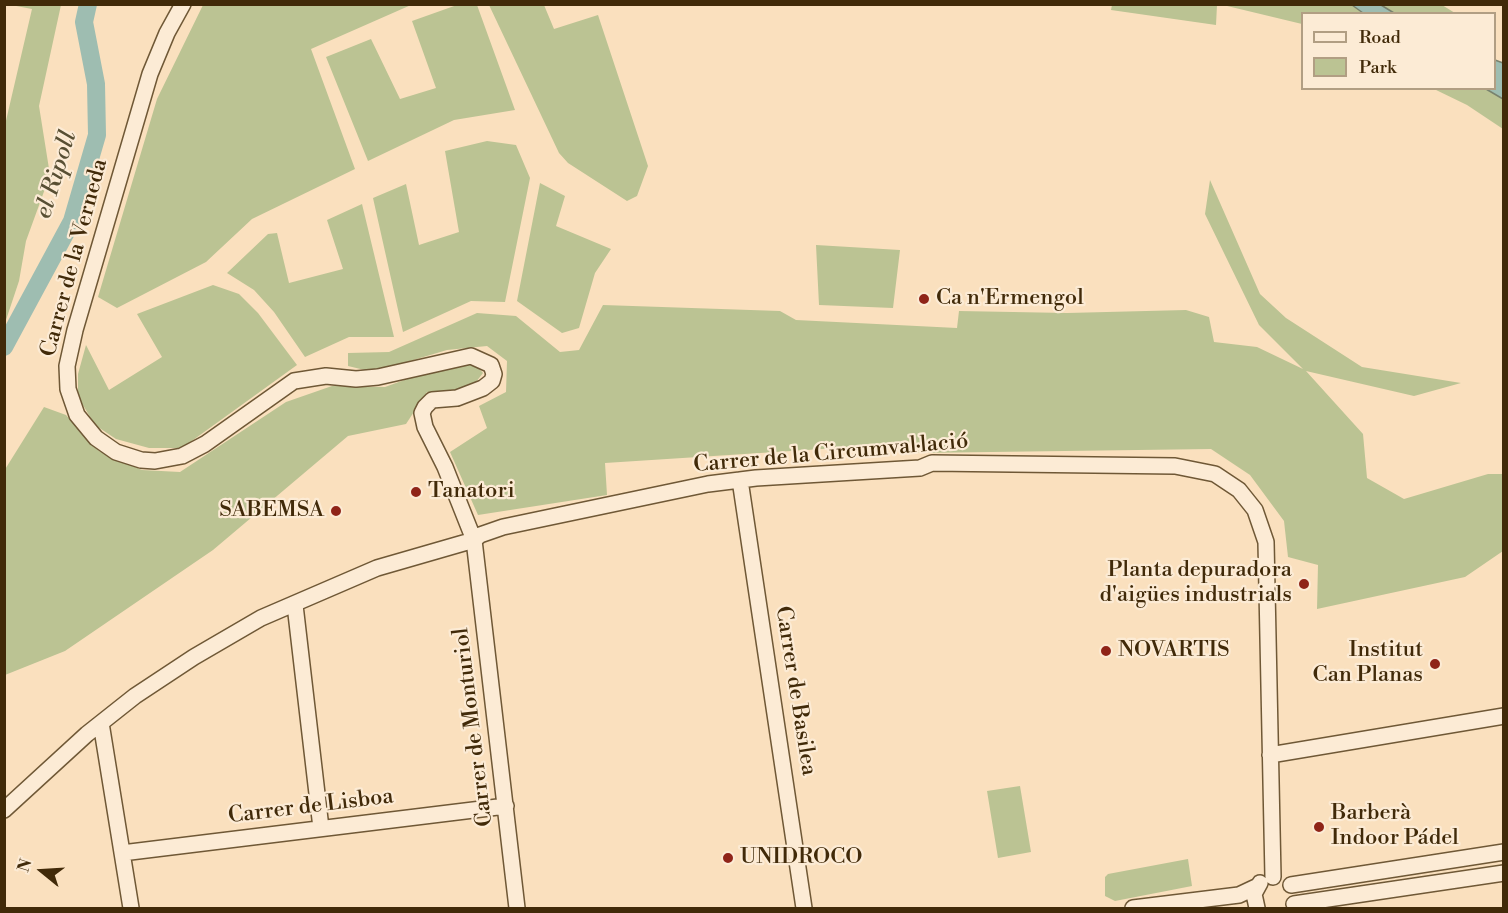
<!DOCTYPE html>
<html>
<head>
<meta charset="utf-8">
<style>
	body { margin:0 }
	#map { position:relative; width:1508px; height:913px; overflow:hidden; background:#fae0be; font-family:"Libre Bodoni",serif }
	canvas { display:block }
	.frame { position:absolute; inset:0; border:6px solid #412a09; pointer-events:none }
	.legend { position:absolute; left:1301px; top:12px; width:195px; height:78px; box-sizing:border-box; background:#fcebd5; border:2px solid #b19e83; margin:0; padding:8px 10px; list-style:none; font-size:18px; color:#412a09 }
	.legend li { display:flex; align-items:center; gap:12px; height:30px }
	.legend b { width:30px; border:2px solid #b19e83 }
	.north { position:absolute; left:12px; top:841px; width:60px; height:60px; -webkit-text-stroke:4px #fcebd5; paint-order:stroke; rotate:288deg; font-size:16px; font-weight:700; line-height:24px; text-align:center; color:#412a09 }
	.north::after { content:''; display:block; margin:auto; width:21px; height:27px; background:#412a09; clip-path:polygon(50% 0,100% 100%,50% 72%,0 100%) }
</style>
</head>
<body>
<div id="map">
<canvas width="1508" height="913"></canvas>
<div class="frame"></div>
<ul class="legend">
<li><b style="height:8px;background:#fcebd5"></b>Road</li>
<li><b style="height:16px;background:#bbc393"></b>Park</li>
</ul>
<div class="north">N</div>
</div>
<script>
const ctx = document.querySelector('canvas').getContext('2d');
ctx.lineJoin = 'round';
function paint(path, color) {
  ctx.fillStyle = color;
  ctx.fill(path, 'evenodd');
}
function toPath(rows) {
  const path = new Path2D();
  for (const r of rows) {
    path.moveTo(r[0], r[1]);
    for (let i = 2; i < r.length; i += 2) path.lineTo(r[i], r[i + 1]);
  }
  return path;
}
function strokePath(path, color, width, dash) {
  ctx.strokeStyle = color;
  ctx.lineWidth = width;
  ctx.lineCap = dash ? 'butt' : 'round';
  ctx.setLineDash(dash || []);
  ctx.stroke(path);
}
function label(font, color, halo, rows, align = 'center') {
  ctx.font = font + ' "Libre Bodoni",serif';
  ctx.lineWidth = 4.5;
  ctx.setLineDash([]);
  ctx.textBaseline = 'middle';
  ctx.strokeStyle = halo;
  ctx.fillStyle = color;
  for (const [text, x, y, turn = 0] of rows) {
    ctx.save();
    ctx.translate(x, y);
    ctx.rotate((+turn || 0) * Math.PI / 180);
    ctx.textAlign = isNaN(turn) ? turn : align;
    if (halo) ctx.strokeText(text, 0, 0);
    ctx.fillText(text, 0, 0);
    ctx.restore();
  }
}
paint(toPath([
	[11,5,61,5,39,106,50,175,26,241,19,281,5,323,5,125,32,9],
	[203,5,411,5,311,49,355,169,252,219,206,262,117,308,98,297,157,99],
	[457,5,477,5,515,110,454,120,368,161,326,57,371,39,400,99,436,88,412,21],
	[489,5,544,5,554,29,598,15,648,166,637,196,627,201,568,163,559,153],
	[1112,5,1217,5,1216,25,1111,10],
	[1223,5,1352,5,1363,13,1302,14,1302,24],
	[1381,5,1442,5,1455,13,1394,13],
	[1434,89,1486,89,1503,99,1503,129,1467,105],
	[487,141,516,145,530,178,505,302,471,301,403,332,373,198,406,184,419,245,459,232,445,151],
	[1210,180,1260,294,1286,318,1362,367,1461,383,1414,396,1306,371,1363,434,1367,478,1404,499,1488,474,1503,474,1503,551,1465,577,1317,609,1318,565,1288,557,1284,521,1250,475,1211,449,918,453,915,443,605,463,607,495,478,515,450,452,487,428,479,406,506,392,507,361,487,346,447,350,373,372,348,366,348,353,389,352,477,313,516,316,560,352,579,350,603,305,780,311,796,320,957,328,959,311,1067,313,1186,310,1209,317,1214,342,1257,347,1303,369,1259,325,1205,214],
	[540,183,565,196,556,226,611,249,595,273,579,328,562,333,517,301],
	[362,204,394,337,349,337,305,357,274,312,254,290,227,273,268,234,277,233,289,283,343,269,327,220],
	[816,245,900,250,893,308,819,305],
	[213,285,239,294,258,313,297,365,182,448,149,448,116,439,95,425,78,397,78,374,86,345,109,390,162,357,137,314],
	[475,364,483,373,476,382,449,394,427,392,406,424,348,436,213,550,65,651,5,675,4,471,44,407,66,415,99,451,142,470,180,472,286,402,332,386,385,387,443,366],
	[1020,786,1031,852,998,858,987,791],
	[1188,859,1192,886,1115,901,1105,896,1105,877,1108,874]
]), '#bbc393');
const water = toPath([
	[1352,5,1381,5,1394,13,1363,13,1352,5],
	[1495,60,1503,63,1503,99,1486,89,1494,88,1495,60]
]);
paint(water, '#9ebdb1');
strokePath(water, '#79826e', 1.5);
strokePath(toPath([
	[4,347,72,221,97,135,96,84,84,22,88,4]
]), '#9ebdb1', 18);
const minor = toPath([
	[183,4,167,33,150,74,75,330,67,366,68,389,77,415,96,438,116,452,141,460,155,461,182,456,205,444,294,381,326,376,356,379,378,377,471,356,491,365,494,374,492,381,483,388,457,398,432,400,425,407,422,413,425,427,445,467,474,540,517,908],
	[740,480,804,908],
	[295,605,321,828],
	[101,723,131,908],
	[1270,755,1504,716],
	[4,810,87,734,135,696,194,657,261,618,377,568,474,540,480,535,503,527,708,484,756,478,920,468,932,463,1175,466,1215,474,1239,490,1255,510,1266,542,1273,877],
	[122,853,506,806],
	[1291,885,1504,852],
	[1294,904,1504,873],
	[1133,908,1239,895,1256,887],
	[1257,908,1254,894,1260,883]
]);
strokePath(minor, '#6f5836', 18);
strokePath(minor, '#fcebd5', 15);
for (const [x, y, r, color] of [
	[924,299,6,"#8f2418"],
	[416,492,6,"#8f2418"],
	[336,511,6,"#8f2418"],
	[1304,584,6,"#8f2418"],
	[1106,651,6,"#8f2418"],
	[1435,664,6,"#8f2418"],
	[1319,827,6,"#8f2418"],
	[728,858,6,"#8f2418"]
]) {
  const dot = new Path2D();
  dot.arc(x, y, r, 0, 2 * Math.PI);
  ctx.fillStyle = color;
  ctx.fill(dot);
  strokePath(dot, '#fcebd5', 2);
}
label('22px', '#412a09', '#fcebd5', [
	["Carrer de la Verneda",75,258,-75],
	["Carrer de la Circumval·lació",831,454,-5],
	["Carrer de Basilea",795,691,81],
	["Carrer de Monturiol",474,727,-97],
	["Carrer de Lisboa",311,807,-7]
]);
label('22px', '#412a09', '#fcebd5', [
	["Ca n'Ermengol",936,299],
	["Tanatori",428,492],
	["SABEMSA",324,511,"right"],
	["Planta depuradora",1292,571,"right"],
	["d'aigües industrials",1292,596,"right"],
	["NOVARTIS",1118,651],
	["Institut",1423,651,"right"],
	["Can Planas",1423,676,"right"],
	["Barberà",1331,814],
	["Indoor Pádel",1331,839],
	["UNIDROCO",740,858]
], 'left');
label('italic 24px', '#584f33', '#fcebd5', [
	["el Ripoll",57,175,-73]
]);
</script>
</body>
</html>
